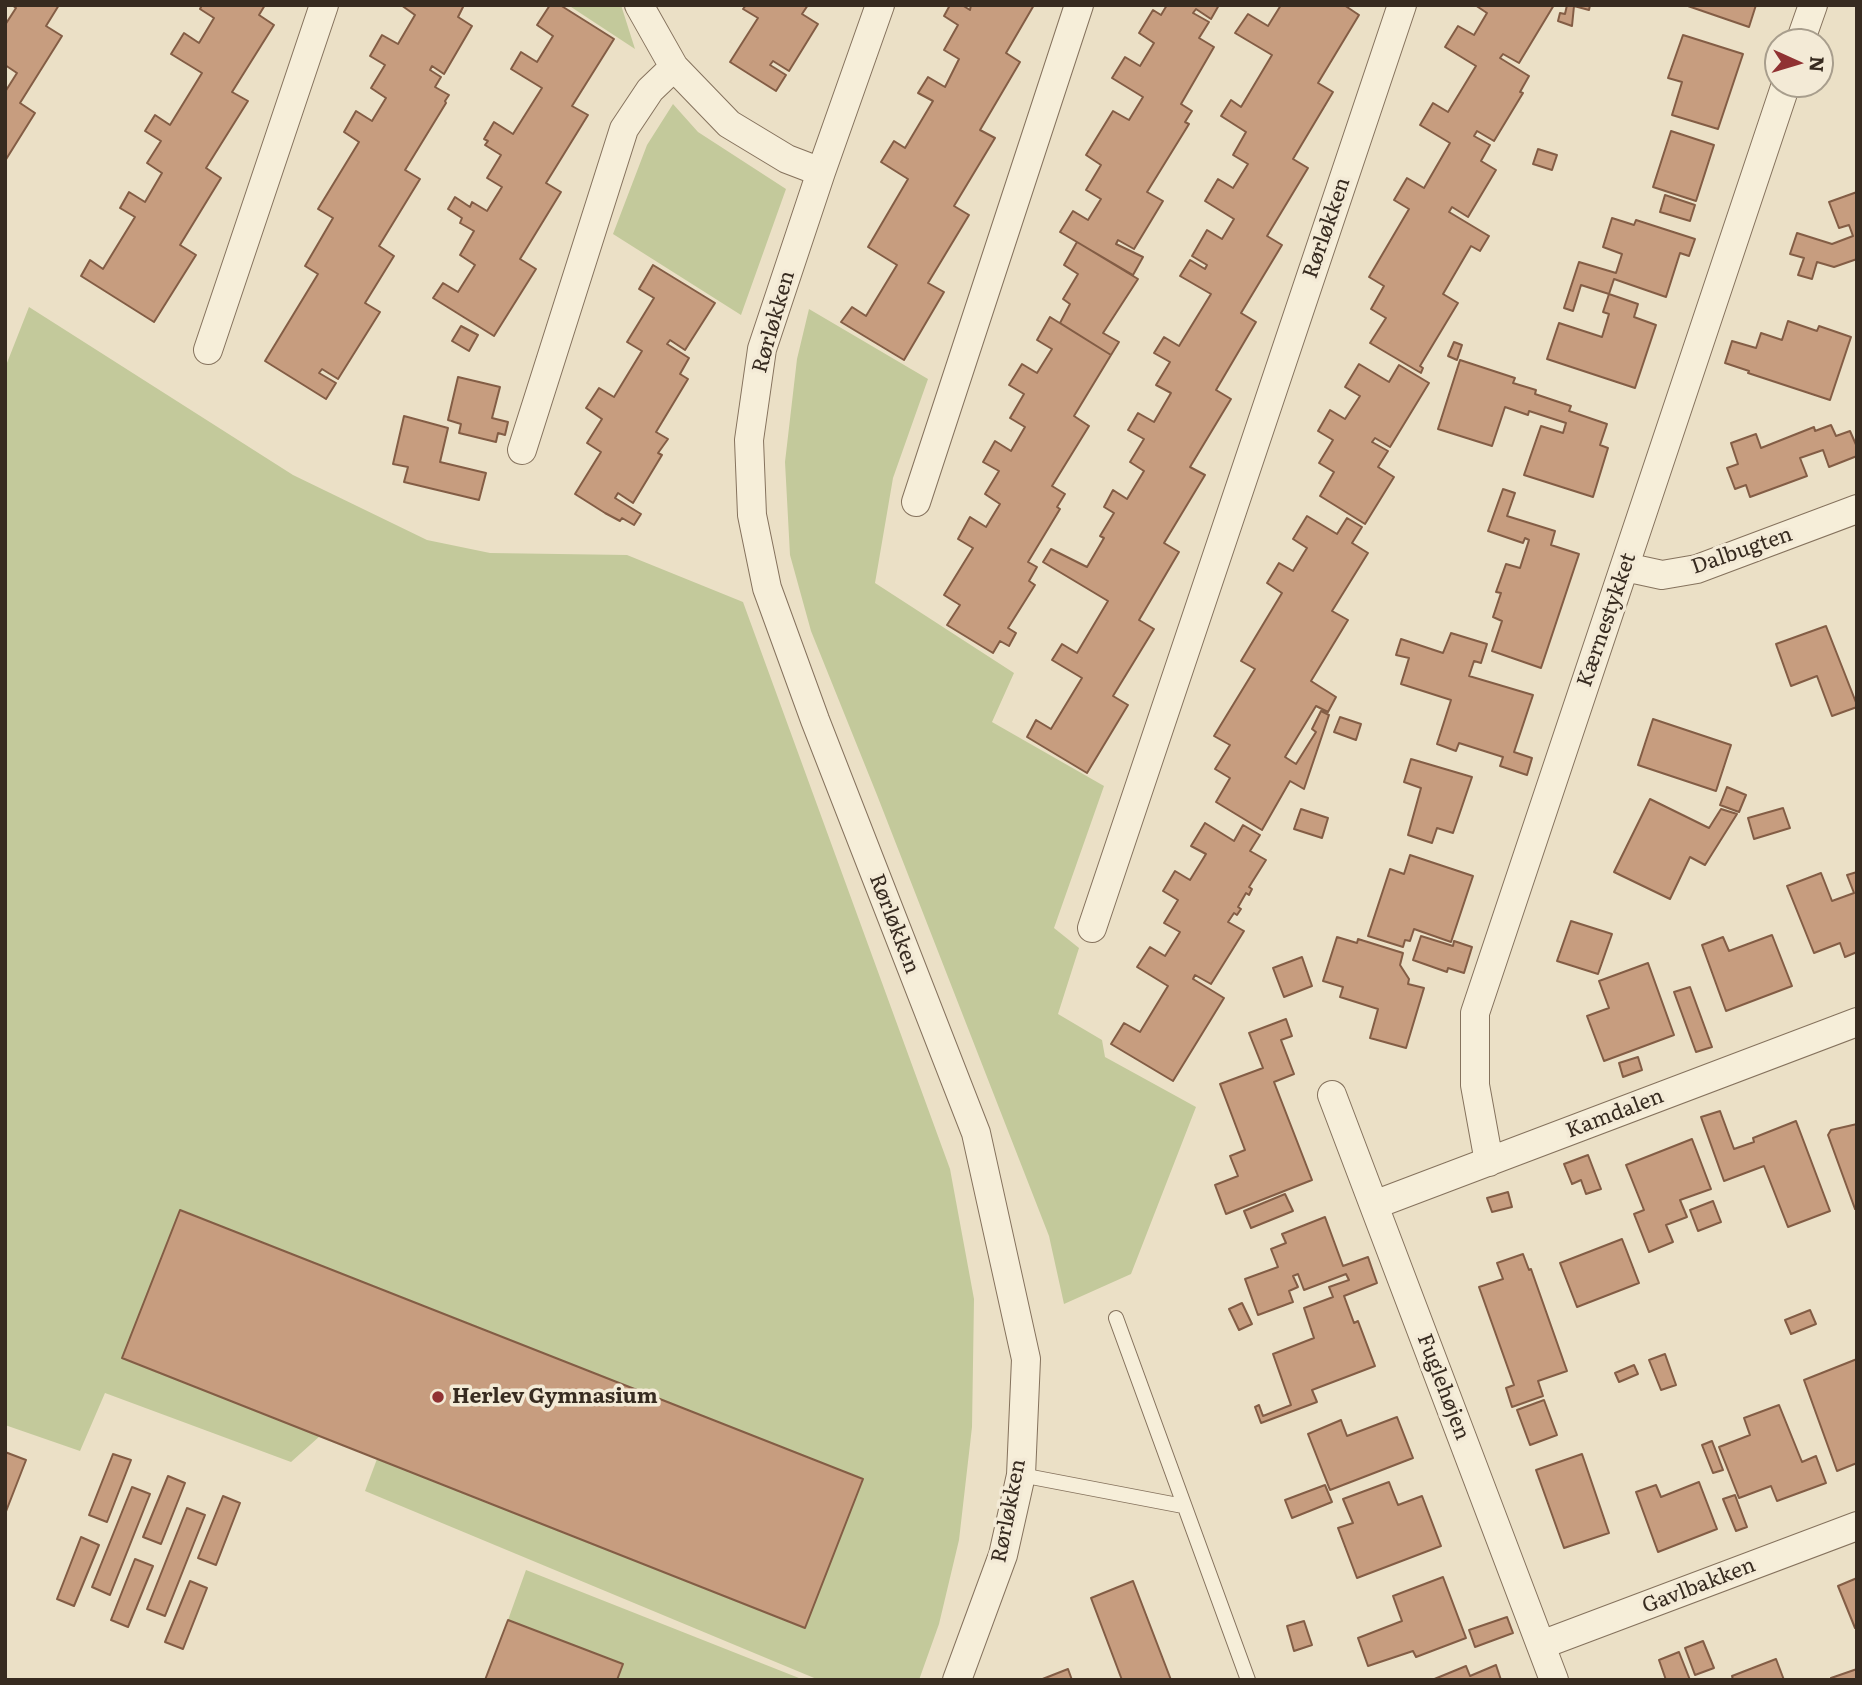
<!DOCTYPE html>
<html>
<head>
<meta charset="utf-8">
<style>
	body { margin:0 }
	#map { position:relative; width:1862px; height:1685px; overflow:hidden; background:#ebe0c6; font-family:Literata,serif }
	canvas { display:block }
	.frame { position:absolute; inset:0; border:7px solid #372b20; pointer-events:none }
	.north { position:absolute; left:1764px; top:28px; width:70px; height:70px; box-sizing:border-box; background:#f3ead6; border:2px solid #a89e8d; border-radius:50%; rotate:94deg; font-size:19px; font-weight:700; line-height:28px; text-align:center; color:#372b20 }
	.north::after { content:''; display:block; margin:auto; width:24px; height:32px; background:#903233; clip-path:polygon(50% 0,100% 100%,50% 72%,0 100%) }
</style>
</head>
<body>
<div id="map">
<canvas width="1862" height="1685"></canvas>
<div class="frame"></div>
<div class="north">N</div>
</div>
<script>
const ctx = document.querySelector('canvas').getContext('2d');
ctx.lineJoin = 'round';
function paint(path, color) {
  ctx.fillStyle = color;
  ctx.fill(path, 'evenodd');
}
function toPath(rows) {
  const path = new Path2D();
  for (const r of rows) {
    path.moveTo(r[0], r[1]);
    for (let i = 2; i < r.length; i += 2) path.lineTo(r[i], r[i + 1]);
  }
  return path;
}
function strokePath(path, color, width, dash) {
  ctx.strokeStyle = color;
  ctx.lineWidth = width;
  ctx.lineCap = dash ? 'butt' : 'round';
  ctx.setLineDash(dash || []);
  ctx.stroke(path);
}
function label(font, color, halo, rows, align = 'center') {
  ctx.font = font + ' Literata,serif';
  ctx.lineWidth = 7;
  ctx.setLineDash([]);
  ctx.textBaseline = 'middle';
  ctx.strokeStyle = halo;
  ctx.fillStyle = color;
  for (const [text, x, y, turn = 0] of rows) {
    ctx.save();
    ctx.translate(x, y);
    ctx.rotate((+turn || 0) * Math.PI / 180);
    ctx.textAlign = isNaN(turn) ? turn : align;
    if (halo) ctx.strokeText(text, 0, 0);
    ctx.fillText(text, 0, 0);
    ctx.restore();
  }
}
paint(toPath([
	[568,5,621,5,635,49],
	[673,104,698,132,786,189,741,315,613,234,647,145],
	[29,307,293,475,427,540,490,553,627,555,743,602,950,1169,974,1299,972,1427,959,1540,939,1624,919,1680,819,1680,365,1491,377,1459,804,1628,863,1479,181,1210,122,1358,320,1436,291,1462,105,1393,80,1451,5,1425,5,368],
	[809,309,928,379,893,478,875,583,1014,673,992,722,1104,786,1054,928,1079,948,1058,1014,1102,1040,1105,1057,1196,1107,1131,1274,1064,1304,1049,1236,877,795,811,631,790,555,785,462,797,359],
	[526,1570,804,1680,617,1680,623,1664,508,1620]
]), '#c3c99b');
const building = toPath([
	[12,5,59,5,46,26,62,36,20,103,35,113,5,161,5,92,17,73,5,65,5,25,16,8,12,5],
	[202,5,265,5,259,15,274,25,232,92,248,101,206,168,221,178,180,245,196,255,154,322,81,276,90,260,103,269,135,217,120,208,129,192,145,202,162,173,147,163,161,141,145,131,155,115,170,125,202,73,171,54,184,33,199,43,214,18,200,9,202,5],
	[464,5,458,17,472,26,444,74,432,66,430,70,441,77,435,87,449,95,445,101,446,103,405,170,420,179,379,246,394,256,365,303,380,312,338,379,322,369,319,373,336,383,326,399,265,361,318,274,305,266,333,218,318,209,359,142,344,132,356,111,372,121,386,98,371,88,385,65,370,56,382,35,398,44,415,15,401,5,464,5],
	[550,5,560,5,614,39,572,106,588,115,546,183,561,192,520,259,536,269,494,336,433,298,443,283,458,292,475,265,460,255,474,231,460,223,462,218,448,209,455,197,470,207,472,202,487,211,502,187,487,178,501,155,485,145,488,141,484,139,494,122,513,134,542,88,511,69,521,52,537,62,553,36,537,25,550,5],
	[746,5,808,5,802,14,818,24,789,71,773,61,770,65,786,75,776,91,730,62,758,18,743,9,746,5],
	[950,5,962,5,970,10,971,5,1034,5,1006,53,1020,62,980,130,995,138,954,206,969,215,928,283,944,292,904,360,841,322,852,307,866,316,897,265,868,247,908,179,881,162,894,141,905,148,933,101,918,93,928,77,945,87,959,59,944,50,958,25,944,16,950,5],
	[1167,5,1219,5,1211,19,1196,9,1193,13,1209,22,1199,38,1214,47,1181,104,1192,111,1185,122,1189,124,1147,192,1163,201,1134,249,1118,240,1116,244,1143,257,1133,275,1060,232,1073,211,1088,220,1101,199,1086,190,1101,165,1086,155,1113,111,1129,120,1143,97,1112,78,1125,57,1140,66,1154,43,1139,33,1153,10,1161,15,1167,5],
	[1281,5,1344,5,1359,15,1318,83,1333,92,1293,159,1308,168,1267,236,1282,245,1241,313,1256,322,1216,390,1231,399,1190,467,1205,475,1164,543,1179,552,1139,620,1154,629,1113,696,1128,705,1087,773,1027,737,1036,720,1051,729,1082,678,1052,660,1062,644,1077,653,1108,601,1043,562,1051,549,1087,567,1104,538,1100,536,1114,513,1104,507,1113,490,1127,499,1144,471,1130,462,1144,439,1128,430,1138,413,1154,422,1171,393,1156,385,1170,362,1154,353,1164,337,1179,346,1211,294,1180,276,1190,260,1205,269,1207,265,1192,256,1207,230,1222,239,1234,219,1205,201,1218,179,1233,188,1248,164,1233,155,1246,132,1221,116,1231,100,1241,107,1272,55,1235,33,1248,14,1268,26,1281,5],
	[1475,5,1554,5,1519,63,1503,54,1500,58,1529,76,1520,92,1523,93,1494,141,1477,131,1474,136,1490,145,1481,161,1496,170,1468,217,1452,207,1449,212,1489,236,1480,251,1471,246,1443,294,1458,303,1420,366,1423,368,1421,373,1370,343,1386,318,1371,309,1384,286,1369,277,1409,209,1394,200,1407,178,1424,188,1450,143,1420,125,1433,103,1448,112,1476,66,1445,47,1458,26,1474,35,1487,13,1475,5],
	[1567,5,1590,5,1589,10,1574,6,1572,26,1558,21,1560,13,1565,14,1567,5],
	[1685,5,1756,5,1749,27,1685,5],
	[1683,35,1743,54,1718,129,1672,115,1682,82,1668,78,1683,35],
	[1671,131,1714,145,1696,201,1653,187,1671,131],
	[1538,149,1557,155,1552,170,1533,164,1538,149],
	[1857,192,1857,259,1834,267,1817,262,1812,279,1798,275,1804,258,1790,254,1797,233,1832,244,1853,236,1849,225,1839,228,1829,202,1857,192],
	[1665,195,1695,205,1690,221,1660,212,1665,195],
	[1612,218,1634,225,1636,220,1695,239,1689,256,1680,253,1666,297,1614,279,1609,294,1581,285,1573,311,1564,308,1579,262,1616,273,1622,254,1603,247,1612,218],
	[1077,242,1138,279,1103,333,1119,342,1111,355,1060,323,1070,304,1063,299,1078,274,1064,265,1077,242],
	[653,265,715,303,685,350,670,340,667,344,689,358,680,374,688,379,656,432,668,439,658,453,662,455,633,503,618,493,615,498,641,514,634,525,622,518,620,521,605,513,575,494,601,452,587,443,602,419,586,408,599,388,614,397,642,351,627,342,654,298,639,289,653,265],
	[1609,294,1638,304,1634,317,1656,325,1635,388,1547,359,1559,323,1602,337,1609,314,1603,312,1609,294],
	[1050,317,1111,355,1074,416,1089,426,1052,486,1065,494,1057,507,1060,509,1028,562,1037,567,1029,581,1035,585,1008,628,1016,633,1009,646,1000,641,993,653,947,625,960,605,944,595,973,548,958,539,970,517,986,527,1000,504,985,494,999,471,983,462,995,441,1011,451,1025,427,1010,418,1024,394,1009,385,1022,364,1037,373,1052,349,1037,340,1050,317],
	[1788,321,1817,331,1819,326,1851,337,1830,400,1748,373,1749,371,1725,363,1732,341,1756,348,1761,333,1782,340,1788,321],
	[461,326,478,335,469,351,452,341,461,326],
	[1454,342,1462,345,1457,360,1448,356,1454,342],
	[1460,360,1515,378,1513,383,1536,390,1535,394,1571,406,1569,411,1607,424,1600,445,1608,448,1593,497,1524,475,1541,426,1563,433,1566,423,1529,411,1528,415,1505,407,1492,446,1438,429,1460,360],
	[1359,364,1389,382,1399,365,1429,383,1390,447,1375,438,1372,442,1388,451,1378,467,1394,477,1365,524,1320,496,1334,472,1319,463,1333,440,1318,431,1330,410,1345,419,1360,396,1345,387,1359,364],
	[458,377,500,387,492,418,508,422,505,435,498,433,496,442,459,433,461,424,448,420,458,377],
	[404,416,448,428,440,462,486,473,479,500,404,482,408,467,393,464,404,416],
	[1831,425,1836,436,1850,431,1857,447,1857,456,1829,467,1823,450,1800,458,1807,476,1750,497,1746,485,1735,489,1727,468,1738,464,1731,443,1756,434,1761,448,1814,427,1815,431,1831,425],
	[1503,489,1515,493,1507,516,1555,531,1551,545,1579,554,1541,668,1492,651,1502,621,1493,617,1501,593,1496,592,1506,564,1520,568,1529,540,1525,538,1523,543,1488,531,1503,489],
	[1307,516,1337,534,1347,518,1362,527,1352,543,1368,553,1332,611,1348,620,1311,681,1336,697,1328,712,1316,706,1285,757,1296,764,1316,732,1312,729,1321,711,1329,715,1304,789,1290,781,1262,830,1216,802,1230,778,1215,769,1230,745,1214,736,1255,669,1241,661,1282,593,1267,583,1279,563,1293,571,1307,548,1293,539,1307,516],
	[1826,626,1857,705,1857,707,1832,716,1817,676,1791,686,1776,644,1826,626],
	[1451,633,1487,644,1481,663,1474,661,1469,676,1533,695,1514,752,1532,758,1527,775,1500,766,1503,757,1459,743,1456,751,1437,744,1451,700,1401,684,1409,658,1396,655,1401,639,1443,653,1451,633],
	[1340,717,1361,724,1356,740,1334,732,1340,717],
	[1653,719,1731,745,1716,791,1638,765,1653,719],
	[1411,759,1472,777,1453,833,1437,828,1432,843,1408,835,1421,788,1404,782,1411,759],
	[1727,787,1746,795,1739,812,1720,805,1727,787],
	[1650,799,1709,828,1721,809,1737,814,1705,865,1690,857,1670,899,1614,872,1650,799],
	[1783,808,1790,828,1754,839,1748,818,1783,808],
	[1301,809,1328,818,1322,838,1294,829,1301,809],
	[1205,823,1234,841,1243,825,1260,835,1250,851,1266,860,1249,887,1252,889,1249,895,1246,893,1238,907,1241,909,1237,915,1234,913,1228,922,1244,931,1211,984,1195,975,1193,979,1224,998,1173,1081,1111,1044,1124,1023,1140,1032,1168,986,1137,967,1150,947,1165,956,1180,932,1164,923,1178,900,1163,891,1175,871,1190,880,1206,854,1191,846,1205,823],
	[1410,855,1473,876,1451,942,1414,929,1410,941,1405,940,1403,947,1368,936,1390,869,1404,874,1410,855],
	[1857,872,1857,952,1845,957,1840,943,1814,953,1787,886,1821,873,1832,901,1854,893,1847,875,1857,872],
	[1571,921,1612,934,1598,974,1557,961,1571,921],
	[1772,935,1792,986,1726,1011,1702,945,1723,937,1729,951,1772,935],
	[1421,936,1453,946,1454,941,1472,947,1464,973,1448,968,1447,972,1413,960,1421,936],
	[1337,937,1357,943,1358,939,1403,953,1400,965,1409,979,1408,984,1424,988,1406,1048,1370,1038,1378,1009,1340,997,1343,987,1323,981,1337,937],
	[1302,957,1312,986,1284,997,1273,968,1302,957],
	[1648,963,1674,1035,1604,1061,1587,1016,1609,1008,1599,981,1648,963],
	[1690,987,1712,1047,1696,1052,1674,992,1690,987],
	[1286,1019,1292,1036,1281,1040,1294,1074,1274,1082,1312,1180,1226,1214,1215,1185,1238,1176,1230,1156,1245,1150,1220,1084,1263,1068,1249,1033,1286,1019],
	[1638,1057,1642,1070,1623,1077,1619,1063,1638,1057],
	[1720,1111,1734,1149,1754,1142,1753,1138,1796,1121,1830,1211,1788,1227,1764,1166,1724,1181,1701,1117,1720,1111],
	[1857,1124,1857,1208,1855,1209,1828,1135,1831,1130,1857,1124],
	[1692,1139,1711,1189,1680,1200,1687,1217,1666,1225,1673,1242,1649,1252,1634,1214,1644,1210,1626,1165,1692,1139],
	[1588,1155,1601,1189,1586,1194,1581,1180,1572,1184,1564,1164,1588,1155],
	[1508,1192,1512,1207,1492,1212,1487,1198,1508,1192],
	[1285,1194,1293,1211,1251,1228,1244,1211,1285,1194],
	[1713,1201,1721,1222,1698,1231,1690,1210,1713,1201],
	[180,1210,863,1479,805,1628,122,1358,180,1210],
	[1325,1217,1343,1266,1368,1257,1377,1283,1344,1296,1354,1323,1358,1321,1375,1366,1312,1390,1317,1402,1261,1423,1255,1407,1259,1405,1263,1416,1291,1405,1273,1354,1314,1338,1304,1308,1333,1297,1329,1287,1349,1280,1346,1274,1304,1290,1298,1274,1293,1276,1298,1287,1289,1291,1293,1302,1258,1315,1245,1279,1278,1267,1271,1249,1286,1243,1282,1234,1325,1217],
	[1622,1239,1639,1283,1577,1307,1560,1263,1622,1239],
	[1523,1254,1529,1270,1531,1269,1567,1371,1538,1381,1543,1396,1512,1407,1506,1388,1514,1385,1479,1287,1503,1279,1497,1263,1523,1254],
	[1242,1303,1252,1324,1239,1330,1229,1309,1242,1303],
	[1810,1310,1816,1324,1791,1334,1785,1320,1810,1310],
	[1665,1354,1676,1385,1661,1390,1649,1360,1665,1354],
	[1857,1359,1857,1463,1837,1471,1804,1380,1857,1359],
	[1634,1365,1638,1374,1619,1382,1615,1373,1634,1365],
	[1544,1400,1557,1435,1530,1445,1517,1410,1544,1400],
	[1779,1405,1802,1462,1816,1456,1826,1483,1777,1501,1771,1486,1739,1498,1719,1447,1750,1435,1744,1418,1779,1405],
	[1397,1417,1413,1458,1330,1490,1308,1434,1341,1420,1347,1436,1397,1417],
	[1712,1441,1723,1470,1713,1473,1702,1445,1712,1441],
	[5,1452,26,1460,5,1514,5,1452],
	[113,1454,131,1460,107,1522,89,1515,113,1454],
	[1582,1454,1609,1533,1564,1548,1536,1470,1582,1454],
	[168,1476,185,1483,161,1544,143,1537,168,1476],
	[1389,1482,1398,1505,1422,1496,1441,1546,1357,1578,1338,1528,1353,1523,1343,1499,1389,1482],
	[1699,1482,1717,1529,1658,1552,1636,1492,1656,1485,1661,1497,1699,1482],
	[1325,1485,1332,1502,1292,1518,1285,1500,1325,1485],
	[132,1487,150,1494,110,1595,92,1587,132,1487],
	[1735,1495,1747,1527,1736,1531,1723,1499,1735,1495],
	[223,1496,240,1503,216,1565,198,1558,223,1496],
	[187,1508,205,1515,165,1616,147,1609,187,1508],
	[81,1537,99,1545,74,1606,57,1599,81,1537],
	[135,1559,153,1566,128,1627,111,1620,135,1559],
	[1443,1577,1466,1638,1416,1657,1413,1651,1368,1666,1358,1638,1402,1621,1393,1596,1443,1577],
	[1857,1578,1857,1627,1855,1628,1838,1586,1857,1578],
	[190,1581,207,1588,183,1649,165,1642,190,1581],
	[1133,1581,1171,1680,1122,1680,1091,1598,1133,1581],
	[1507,1617,1513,1633,1475,1647,1469,1630,1507,1617],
	[508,1620,623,1664,617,1680,485,1680,508,1620],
	[1304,1621,1312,1645,1294,1651,1287,1626,1304,1621],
	[1703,1641,1714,1668,1695,1675,1685,1648,1703,1641],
	[1679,1652,1690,1680,1666,1680,1659,1660,1679,1652],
	[1776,1659,1784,1680,1733,1680,1732,1676,1776,1659],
	[1496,1665,1501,1680,1432,1680,1466,1666,1470,1676,1496,1665],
	[1068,1669,1072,1680,1040,1680,1068,1669],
	[1857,1669,1857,1680,1832,1680,1831,1678,1857,1669]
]);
paint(building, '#c79d7f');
strokePath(building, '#835d45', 2);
const service = toPath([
	[1116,1318,1248,1680],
	[1021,1475,1183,1506]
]);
const minor = toPath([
	[639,5,674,67,729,124,787,159,821,172],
	[880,5,821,172,762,349,749,440,752,515,767,588,815,720,976,1133,1026,1359,1021,1475,1003,1555,957,1680],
	[1800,42,1813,5],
	[208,350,324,5],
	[522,450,624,129,650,90,674,67],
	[916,502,1079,5],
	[1625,567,1662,575,1697,569,1857,509],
	[1092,928,1402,5],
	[1332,1095,1554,1680],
	[1489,1162,1475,1085,1475,1013,1786,84],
	[1374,1205,1857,1022],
	[1541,1645,1857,1526]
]);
strokePath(service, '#85725d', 16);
strokePath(minor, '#85725d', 30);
strokePath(service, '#f6eed9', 14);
strokePath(minor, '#f6eed9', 28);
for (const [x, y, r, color] of [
	[438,1397,7,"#903233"]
]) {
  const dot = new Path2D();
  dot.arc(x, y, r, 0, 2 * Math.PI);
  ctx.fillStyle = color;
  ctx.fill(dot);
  strokePath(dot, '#f3ead6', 2.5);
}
label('21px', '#372b20', '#f3ead6', [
	["Rørløkken",1327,228,-71],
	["Rørløkken",774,322,-74],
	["Dalbugten",1742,551,-19],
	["Kærnestykket",1607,620,-71],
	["Rørløkken",894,924,69],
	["Kamdalen",1615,1114,-21],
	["Fuglehøjen",1443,1387,69],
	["Rørløkken",1009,1511,-79],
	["Gavlbakken",1699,1586,-21]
]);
label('bold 21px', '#372b20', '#f3ead6', [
	["Herlev Gymnasium",452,1397]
], 'left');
</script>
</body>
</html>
